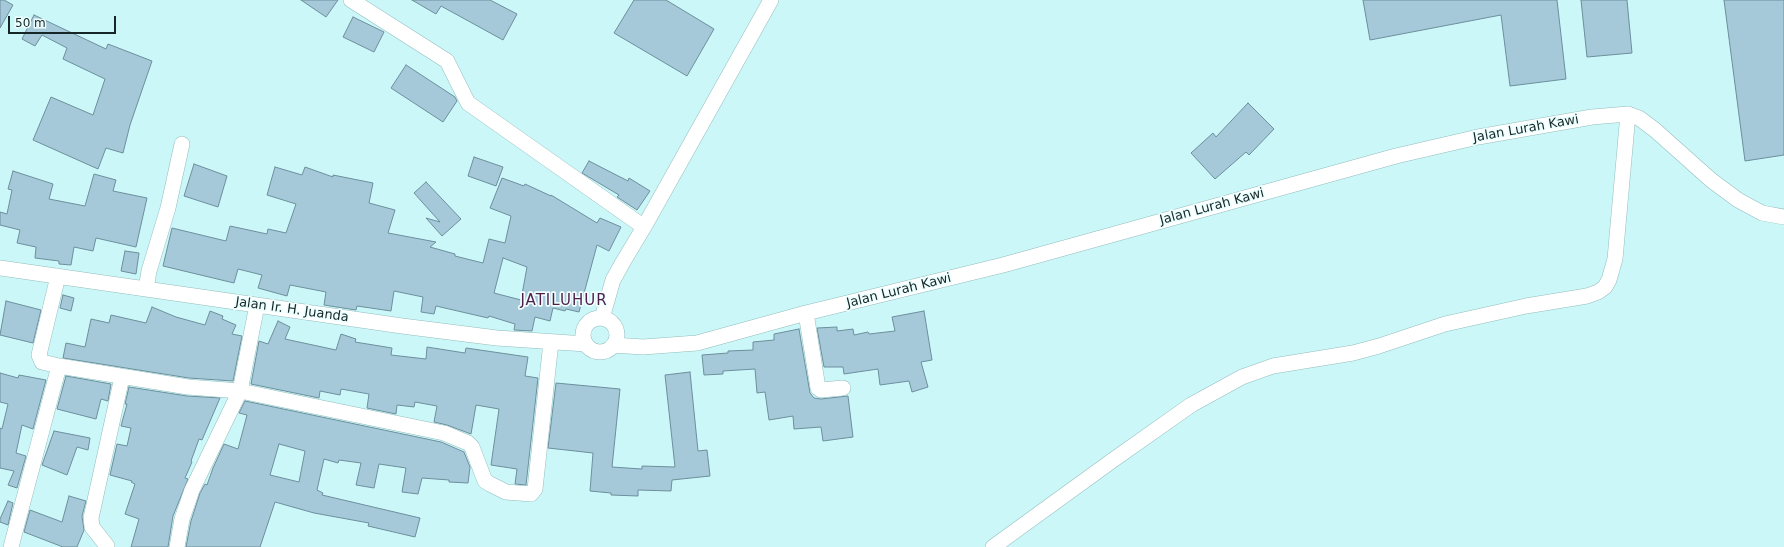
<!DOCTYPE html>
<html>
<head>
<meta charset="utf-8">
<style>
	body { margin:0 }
	#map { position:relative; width:1784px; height:547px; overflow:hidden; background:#ccf7f8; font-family:"DejaVu Sans",sans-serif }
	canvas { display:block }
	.scale { position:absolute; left:8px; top:16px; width:108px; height:18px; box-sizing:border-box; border:2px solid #162627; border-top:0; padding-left:5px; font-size:12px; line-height:14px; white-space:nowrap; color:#162627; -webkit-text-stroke:3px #eff; paint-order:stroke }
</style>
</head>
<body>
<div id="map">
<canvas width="1784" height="547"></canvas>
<div class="scale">50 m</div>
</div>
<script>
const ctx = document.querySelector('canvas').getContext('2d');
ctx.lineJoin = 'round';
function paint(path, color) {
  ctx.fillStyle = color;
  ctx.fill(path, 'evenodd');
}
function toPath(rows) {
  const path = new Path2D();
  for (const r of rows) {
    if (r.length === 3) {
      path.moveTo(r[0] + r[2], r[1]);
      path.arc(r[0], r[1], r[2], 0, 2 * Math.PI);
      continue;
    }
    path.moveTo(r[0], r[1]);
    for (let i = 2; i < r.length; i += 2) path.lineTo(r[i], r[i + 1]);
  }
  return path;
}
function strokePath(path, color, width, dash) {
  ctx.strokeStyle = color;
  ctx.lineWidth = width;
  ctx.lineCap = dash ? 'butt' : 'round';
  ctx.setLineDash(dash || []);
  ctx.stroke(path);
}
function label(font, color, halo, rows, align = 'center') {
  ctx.font = font + ' "DejaVu Sans",sans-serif';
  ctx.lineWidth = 3.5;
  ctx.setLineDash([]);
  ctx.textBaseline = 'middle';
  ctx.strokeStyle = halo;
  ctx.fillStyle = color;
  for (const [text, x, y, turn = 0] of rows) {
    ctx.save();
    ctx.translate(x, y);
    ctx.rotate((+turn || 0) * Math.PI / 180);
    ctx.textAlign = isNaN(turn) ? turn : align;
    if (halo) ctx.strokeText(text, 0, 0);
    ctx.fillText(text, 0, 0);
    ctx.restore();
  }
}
const building = toPath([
	[0,0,4,0,13,5,0,28,0,0],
	[301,0,338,0,326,17,301,0],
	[412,0,490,0,517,14,503,40,441,6,436,14,412,0],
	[634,0,666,0,714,29,687,76,614,33,634,0],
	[1363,0,1557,0,1566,79,1510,86,1501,15,1370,40,1363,0],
	[1581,0,1627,0,1632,53,1587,57,1581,0],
	[1724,0,1784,0,1784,155,1745,161,1724,0],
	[34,15,106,49,108,44,152,61,130,125,123,153,106,148,98,169,33,140,51,97,93,115,105,79,63,59,67,48,42,35,35,46,22,39,34,15],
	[353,17,384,32,374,52,343,37,353,17],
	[406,65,455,97,457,101,443,122,391,88,406,65],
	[1248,103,1274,129,1249,155,1246,152,1215,179,1191,153,1213,133,1216,137,1248,103],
	[474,157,503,167,496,186,468,176,474,157],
	[589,161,628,181,629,178,650,191,637,210,617,197,619,195,582,173,589,161],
	[194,164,227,176,218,207,184,196,194,164],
	[275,167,302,175,305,167,333,177,333,175,373,183,369,203,395,210,388,233,436,242,430,247,455,254,455,256,483,263,489,239,505,243,511,216,490,208,502,178,524,186,525,184,551,196,551,195,597,223,600,218,621,227,609,251,597,245,579,312,566,309,565,311,553,308,550,321,535,317,532,331,514,330,515,324,489,316,488,318,436,306,434,314,421,312,423,297,394,291,391,311,357,306,356,310,324,305,326,292,290,285,287,296,258,288,262,275,238,269,234,283,163,266,172,228,226,241,230,226,267,234,268,229,286,233,296,204,267,195,275,167],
	[503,258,527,267,521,300,494,293,503,258],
	[13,171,53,184,49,199,85,206,94,174,116,180,113,191,147,198,136,247,96,238,93,251,74,247,71,265,59,264,59,261,35,258,36,247,17,243,20,230,0,225,0,212,7,214,12,190,8,189,13,171],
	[426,182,461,219,442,236,426,218,440,222,414,193,426,182],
	[125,251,139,253,136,274,121,271,125,251],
	[63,295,74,298,71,311,60,308,63,295],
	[6,301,41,310,33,343,0,335,6,301],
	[152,307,176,317,205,325,210,311,223,316,222,319,236,325,232,334,242,336,233,381,189,378,63,358,66,343,85,347,91,319,109,323,111,315,146,323,152,307],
	[924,311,932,360,921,362,928,387,912,392,909,381,880,385,878,369,844,374,843,367,824,367,817,328,837,327,837,331,853,329,854,335,868,332,869,334,895,331,892,317,924,311],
	[278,321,290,327,285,339,336,350,341,334,356,339,355,342,392,348,391,355,426,359,427,347,465,353,466,348,528,357,525,376,538,378,526,485,515,484,517,469,491,465,499,409,476,405,471,434,447,425,434,422,437,406,415,402,414,407,397,405,396,414,367,408,369,394,341,389,340,395,320,391,319,398,251,384,259,341,268,344,278,321],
	[799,329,810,393,814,398,821,399,848,396,853,437,823,441,821,427,794,429,793,416,769,420,765,392,757,393,755,369,723,371,723,374,704,375,702,355,728,353,728,351,753,350,753,342,774,340,774,334,799,329],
	[690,372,698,451,707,450,710,476,672,480,671,491,638,490,638,496,611,495,611,493,590,491,593,453,548,448,556,383,620,389,612,467,642,469,642,466,675,467,665,375,690,372],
	[0,373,18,378,19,375,46,380,33,429,22,425,16,453,26,456,17,488,8,485,14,471,0,468,0,428,2,429,8,404,0,402,0,373],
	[66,376,111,384,108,401,101,399,96,419,57,409,66,376],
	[129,387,187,396,220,398,202,440,199,439,191,461,192,462,185,478,188,479,173,516,168,547,131,547,139,519,125,514,135,484,131,482,132,481,110,475,117,444,127,446,131,428,121,426,127,404,125,404,129,387],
	[245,401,441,442,464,452,470,467,468,483,449,482,449,480,422,478,418,494,402,492,406,468,379,464,374,488,356,485,361,463,339,460,338,463,324,459,317,490,323,493,322,495,420,518,415,537,368,526,369,523,314,513,275,502,260,547,186,547,191,521,200,493,205,484,207,485,213,468,224,444,238,449,247,415,239,413,245,401],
	[279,444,305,451,299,482,270,475,279,444],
	[54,431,90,438,88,450,77,447,67,475,42,465,54,431],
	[69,496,86,501,82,516,84,530,77,547,63,547,24,532,30,510,62,522,69,496],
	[8,501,13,503,8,525,0,522,0,519,8,501]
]);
paint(building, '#a5c9d8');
strokePath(building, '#6c8f9d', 1);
const minor = toPath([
	[351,0,447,61,468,103,644,227],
	[0,268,402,326,497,338,586,344],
	[146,289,149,271,168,208,182,144],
	[806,313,818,388,821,390,843,388],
	[602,318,613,280,623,262,644,227,771,0],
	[600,335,17],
	[613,345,643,347,697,343,806,313,1003,265,1396,156,1478,137,1592,117,1628,114,1639,118,1655,130,1711,180,1738,200,1762,213,1784,217],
	[59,366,188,387,240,391,444,433,468,443,472,447,485,481,490,484,506,492,531,494,535,489,551,342],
	[107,546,92,527,91,518,122,377],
	[11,547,59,366,42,362,39,355,58,276],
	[177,547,182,519,192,490,240,391,257,305],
	[993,547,1113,460,1191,405,1242,377,1273,366,1353,353,1379,346,1445,324,1526,306,1587,296,1598,292,1605,287,1609,280,1615,259,1628,114]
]);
strokePath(minor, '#93bdbd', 16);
strokePath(minor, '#fff', 15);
label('13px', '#162627', '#eff', [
	["Jalan Lurah Kawi",1526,129,-10],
	["Jalan Lurah Kawi",1212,207,-15],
	["Jalan Lurah Kawi",899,291,-14],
	["Jalan Ir. H. Juanda",292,310,8]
]);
ctx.letterSpacing = '1px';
label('15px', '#521d4a', '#eff', [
	["JATILUHUR",564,301]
]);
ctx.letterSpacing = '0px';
</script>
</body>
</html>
